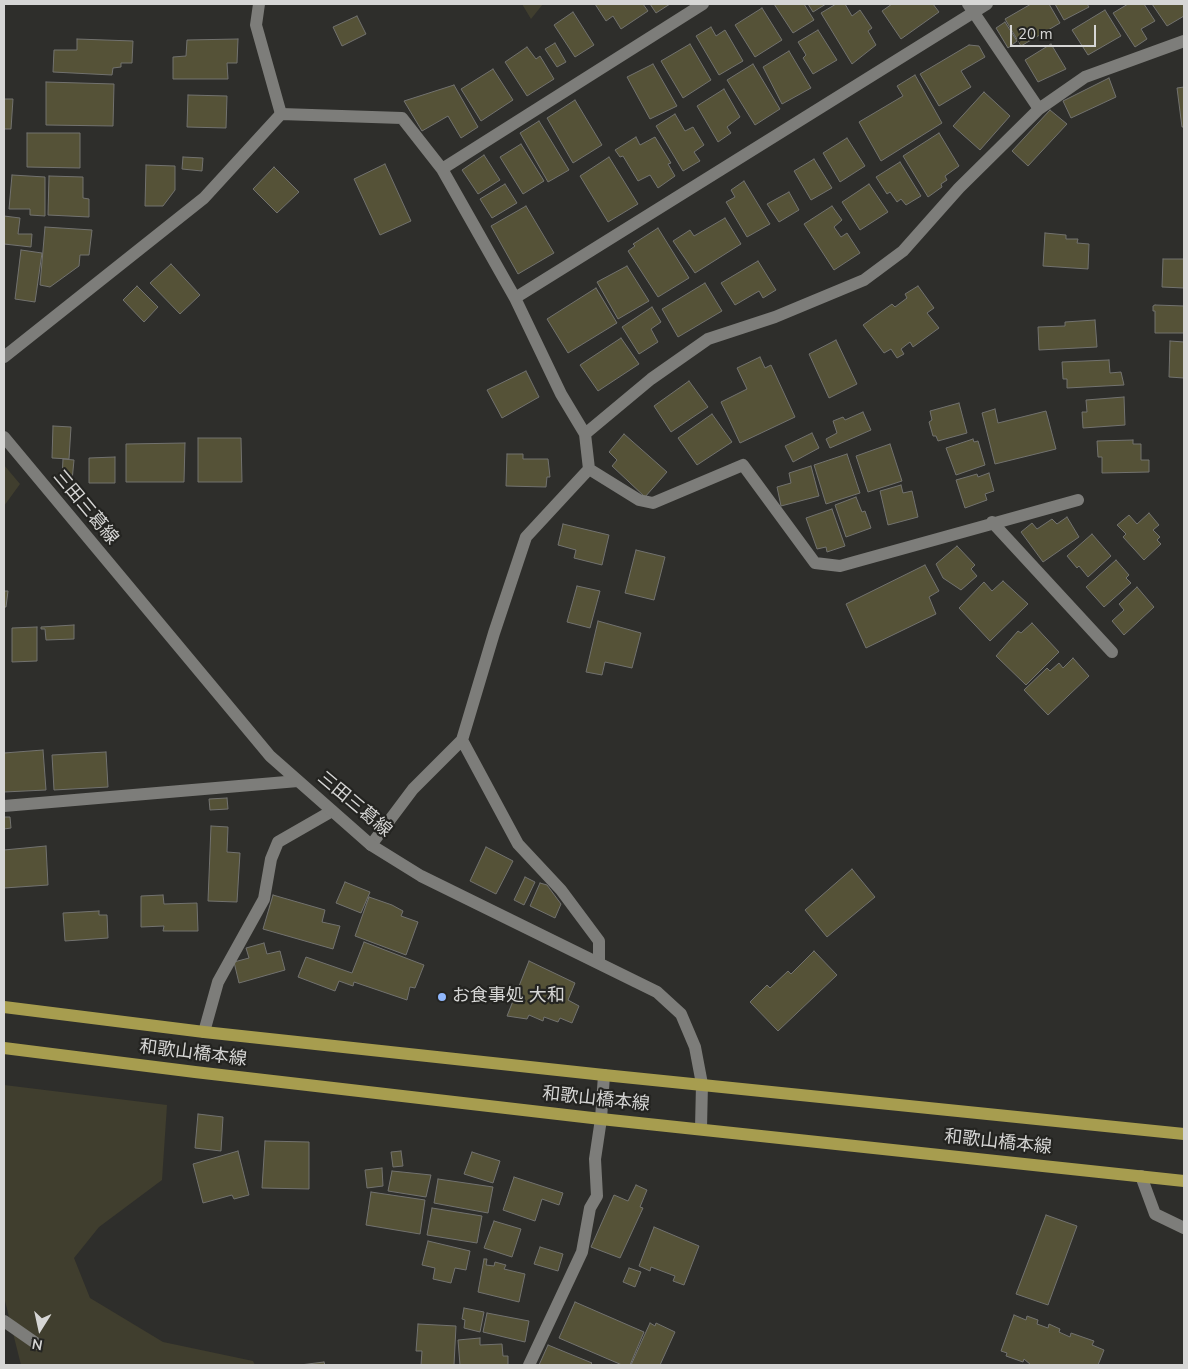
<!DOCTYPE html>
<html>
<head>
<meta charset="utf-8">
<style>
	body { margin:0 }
	#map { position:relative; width:1188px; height:1369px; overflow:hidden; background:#2e2e2b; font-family:"Nunito Sans",sans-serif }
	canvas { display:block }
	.frame { position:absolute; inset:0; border:5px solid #d6d6d5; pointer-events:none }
	.north { position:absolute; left:15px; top:1304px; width:50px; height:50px; -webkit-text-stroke:4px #242421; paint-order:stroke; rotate:190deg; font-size:14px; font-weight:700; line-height:20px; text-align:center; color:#d6d6d5 }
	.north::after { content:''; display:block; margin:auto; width:18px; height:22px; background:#d6d6d5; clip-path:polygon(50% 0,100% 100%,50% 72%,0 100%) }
	.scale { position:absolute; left:1010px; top:25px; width:86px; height:22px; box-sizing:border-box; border:2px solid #d6d6d5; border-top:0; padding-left:6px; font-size:15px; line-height:18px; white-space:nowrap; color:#d6d6d5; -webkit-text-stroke:4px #242421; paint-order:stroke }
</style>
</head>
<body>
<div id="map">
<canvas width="1188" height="1369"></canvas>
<div class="frame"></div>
<div class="north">N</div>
<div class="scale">20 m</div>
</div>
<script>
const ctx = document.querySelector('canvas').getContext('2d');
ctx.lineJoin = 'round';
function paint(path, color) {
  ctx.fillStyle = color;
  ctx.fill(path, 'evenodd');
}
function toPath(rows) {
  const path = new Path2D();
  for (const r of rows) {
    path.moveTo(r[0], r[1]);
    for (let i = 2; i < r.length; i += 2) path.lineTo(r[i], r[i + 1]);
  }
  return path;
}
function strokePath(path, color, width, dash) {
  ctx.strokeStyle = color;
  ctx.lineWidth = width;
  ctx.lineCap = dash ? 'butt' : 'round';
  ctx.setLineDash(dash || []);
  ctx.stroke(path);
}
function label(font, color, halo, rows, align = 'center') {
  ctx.font = font + ' "Nunito Sans","Noto Sans JP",sans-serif';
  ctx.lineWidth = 4.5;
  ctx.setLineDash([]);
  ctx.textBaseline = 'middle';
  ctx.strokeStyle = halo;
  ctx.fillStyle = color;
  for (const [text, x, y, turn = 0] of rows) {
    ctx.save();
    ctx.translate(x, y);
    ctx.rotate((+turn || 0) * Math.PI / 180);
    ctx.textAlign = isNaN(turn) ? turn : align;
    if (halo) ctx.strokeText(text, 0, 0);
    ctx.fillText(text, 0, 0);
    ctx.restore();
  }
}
paint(toPath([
	[522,4,543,4,531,19],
	[4,465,20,484,4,506],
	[4,1085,167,1105,162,1180,99,1227,74,1258,90,1298,163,1342,253,1361,255,1365,21,1365,4,1297]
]), '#403e2e');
const building = toPath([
	[595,4,643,4,648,11,621,29,613,16,606,21,595,4],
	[650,4,670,4,656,13,650,4],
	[774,4,804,4,814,20,793,33,774,4],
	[808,4,826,4,813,12,808,4],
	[836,4,845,4,852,16,860,10,872,28,868,31,876,45,852,64,821,13,836,4],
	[892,4,933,4,939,12,901,39,882,11,892,4],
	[1031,4,1049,4,1060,23,1021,46,1005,19,1031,4],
	[1055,4,1087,4,1089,7,1064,20,1055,4],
	[1128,4,1144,4,1155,21,1141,29,1147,39,1135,47,1113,13,1128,4],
	[1152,4,1184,4,1184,16,1167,26,1152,4],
	[762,8,782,40,755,57,735,25,762,8],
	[1105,10,1121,36,1088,55,1072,30,1105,10],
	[573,12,594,45,575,57,554,25,573,12],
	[357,16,366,34,342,46,333,27,357,16],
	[1005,22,1017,41,1008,48,996,28,1005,22],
	[711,27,716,36,725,30,743,61,719,75,696,36,711,27],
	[818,30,837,60,813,74,803,58,806,55,798,42,818,30],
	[77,39,133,41,132,63,121,63,121,67,113,68,112,75,53,72,54,50,77,50,77,39],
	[238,39,237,63,227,63,228,79,173,79,173,57,186,56,187,40,238,39],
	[555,43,566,62,557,67,545,49,555,43],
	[690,44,711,80,683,98,661,61,690,44],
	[1051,44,1066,69,1038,82,1025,60,1051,44],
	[969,45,979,46,985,57,961,71,971,87,939,106,920,74,969,45],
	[527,47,536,59,540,56,554,79,527,96,505,62,527,47],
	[789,51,811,88,782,104,763,67,789,51],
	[653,64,677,106,650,119,627,77,653,64],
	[753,64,780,109,755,125,727,80,753,64],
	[493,69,513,100,481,121,461,89,493,69],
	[915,75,942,123,881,161,859,122,903,96,897,86,915,75],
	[1109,78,1116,97,1071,118,1063,101,1109,78],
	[46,82,114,84,113,126,46,125,46,82],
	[454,85,478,127,461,138,448,116,422,131,404,101,454,85],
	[1184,87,1184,127,1182,127,1177,88,1184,87],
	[724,89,740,117,727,127,731,133,718,142,697,106,724,89],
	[984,92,1010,116,980,150,953,126,984,92],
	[188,95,227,96,226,128,187,127,188,95],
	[4,99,13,99,11,129,4,129,4,99],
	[575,100,602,145,573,163,547,118,575,100],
	[1050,110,1067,124,1028,166,1012,151,1050,110],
	[675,114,685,131,693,127,704,145,694,152,700,161,683,171,656,126,675,114],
	[539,121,569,170,548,182,520,133,539,121],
	[27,133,80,133,80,168,27,167,27,133],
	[939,133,959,166,945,176,947,180,941,184,942,187,928,197,903,156,939,133],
	[636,137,640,145,655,137,671,163,668,164,675,176,658,188,650,175,638,181,623,156,620,157,615,150,636,137],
	[847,138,865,166,840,182,823,153,847,138],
	[521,144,544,181,523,194,500,157,521,144],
	[484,155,500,180,478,194,462,170,484,155],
	[183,157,203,158,202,171,182,169,183,157],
	[609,157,638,204,608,222,580,176,609,157],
	[814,159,832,188,811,200,794,171,814,159],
	[900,162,921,196,906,205,901,199,897,202,890,192,887,194,876,177,900,162],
	[385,164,411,221,380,235,354,179,385,164],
	[146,165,175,166,175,190,163,206,145,206,146,165],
	[274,167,299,192,277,213,253,189,274,167],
	[12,175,45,177,45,216,30,215,30,209,9,209,12,175],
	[49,176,83,177,83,198,89,199,89,217,48,215,49,176],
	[744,181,770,224,747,237,726,202,735,197,731,190,744,181],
	[505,184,517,203,492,218,480,199,505,184],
	[869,184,888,212,860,230,842,202,869,184],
	[789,192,799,210,779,222,767,204,789,192],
	[526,206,554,253,518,274,491,226,526,206],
	[832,206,842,220,834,227,841,237,847,233,860,253,834,270,804,224,832,206],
	[4,216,20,218,18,234,32,234,31,247,4,244,4,216],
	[725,218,741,244,695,273,673,241,690,230,694,236,725,218],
	[45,227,92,230,89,255,80,255,79,266,50,287,40,285,45,227],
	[658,228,689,278,658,297,628,251,635,246,633,244,658,228],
	[1045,233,1066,235,1066,239,1078,239,1077,243,1089,244,1088,269,1043,266,1045,233],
	[21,250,42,253,35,302,15,299,21,250],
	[1163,259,1184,259,1184,288,1162,287,1163,259],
	[758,261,776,290,763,298,759,291,735,305,721,283,758,261],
	[171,264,200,295,180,314,150,283,171,264],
	[627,266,649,301,618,319,597,282,627,266],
	[705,283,722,311,678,337,662,309,705,283],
	[137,286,158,307,144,322,123,300,137,286],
	[918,286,934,308,927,313,939,328,913,347,910,342,901,349,904,354,897,358,891,349,884,353,863,325,892,304,895,307,907,298,905,294,918,286],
	[596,288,617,323,568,353,547,319,596,288],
	[1155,305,1184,306,1184,333,1155,333,1155,311,1153,311,1153,306,1155,305],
	[652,307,661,322,651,329,658,342,639,354,622,327,652,307],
	[1095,320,1097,347,1039,350,1038,327,1065,326,1065,322,1095,320],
	[621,338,639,364,598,391,580,365,621,338],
	[836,340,857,384,829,398,809,354,836,340],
	[1170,341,1184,342,1184,378,1169,377,1170,341],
	[760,357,765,368,771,365,795,417,740,443,721,402,747,389,737,368,760,357],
	[1109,360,1110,373,1121,372,1124,385,1067,388,1067,379,1063,379,1062,362,1109,360],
	[526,371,539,397,502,418,487,390,526,371],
	[689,381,708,407,671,432,654,406,689,381],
	[1124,397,1125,425,1083,428,1082,412,1087,412,1086,400,1124,397],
	[959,403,967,433,938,441,936,436,933,436,929,422,932,420,930,411,959,403],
	[995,409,998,423,1046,411,1056,449,995,464,982,413,995,409],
	[863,412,871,430,830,448,826,439,837,433,833,421,843,417,845,420,863,412],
	[712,414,732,442,697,465,678,438,712,414],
	[53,426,71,427,69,459,52,458,53,426],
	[812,433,819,448,793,462,785,446,812,433],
	[624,434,667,472,645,497,612,466,617,460,609,452,624,434],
	[198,438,241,438,242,482,198,482,198,438],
	[973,439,974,442,978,441,985,465,956,475,946,448,973,439],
	[1133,440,1133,444,1141,444,1141,460,1149,460,1149,472,1102,473,1102,457,1098,457,1097,441,1133,440],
	[185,443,184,482,126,482,126,444,185,443],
	[890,444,902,481,868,492,856,456,890,444],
	[507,454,523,454,523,459,548,459,550,477,547,477,546,487,506,486,507,454],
	[847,454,860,493,826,504,814,465,847,454],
	[115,457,115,483,89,483,89,458,115,457],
	[63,459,74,460,72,481,64,481,62,478,63,459],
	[811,466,819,496,781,506,777,487,791,483,789,473,811,466],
	[989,473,994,491,985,494,987,500,965,508,956,480,977,474,978,477,989,473],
	[901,485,903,493,912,491,918,517,888,525,880,491,901,485],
	[856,497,862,512,865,511,871,528,846,537,835,505,856,497],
	[832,509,845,546,827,552,826,547,817,549,806,518,832,509],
	[1149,513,1159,525,1153,530,1160,537,1157,540,1161,544,1144,560,1123,537,1126,534,1117,525,1129,515,1137,524,1149,513],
	[1067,517,1079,537,1043,562,1021,532,1032,523,1037,529,1052,519,1057,524,1067,517],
	[563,524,609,535,602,565,574,558,576,550,558,545,563,524],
	[1092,534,1111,556,1088,577,1079,566,1077,568,1067,556,1092,534],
	[957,546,975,565,971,569,977,576,961,590,943,578,936,564,957,546],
	[636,550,665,557,654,600,625,593,636,550],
	[1116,560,1129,575,1126,578,1131,583,1104,607,1086,587,1116,560],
	[925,565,939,591,929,597,936,614,866,648,846,604,925,565],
	[1003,581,1028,604,990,641,959,608,984,582,992,591,1003,581],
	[577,586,600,591,590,628,567,622,577,586],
	[1137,587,1154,607,1124,635,1112,621,1124,610,1119,604,1137,587],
	[4,591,8,591,6,607,4,607,4,591],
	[598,621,641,633,632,668,605,662,602,675,586,672,598,621],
	[1032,623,1059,652,1026,685,996,656,1018,631,1021,633,1032,623],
	[74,625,74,639,46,640,45,629,41,629,41,627,74,625],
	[37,627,37,661,12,662,12,628,37,627],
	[1073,658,1089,676,1048,715,1024,690,1047,668,1050,671,1059,663,1063,668,1073,658],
	[43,750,46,790,4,792,4,753,43,750],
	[106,752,108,787,54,790,52,755,106,752],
	[227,798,228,809,210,810,209,799,227,798],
	[4,817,10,817,11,828,4,829,4,817],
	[211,826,228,827,227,852,240,853,237,902,208,901,211,826],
	[46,846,48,885,4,888,4,850,46,846],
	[486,847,513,861,496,894,470,881,486,847],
	[852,869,875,897,827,937,805,910,852,869],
	[525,877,535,882,524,905,514,900,525,877],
	[345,882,370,892,361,913,336,903,345,882],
	[540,883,547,885,561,904,555,918,530,906,540,883],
	[163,895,164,904,197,903,198,931,163,931,164,926,141,927,141,896,163,895],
	[273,895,325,910,322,922,340,926,333,949,263,929,273,895],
	[369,897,392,905,403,911,401,916,418,922,406,955,355,936,369,897],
	[99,911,99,915,107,915,108,938,65,941,63,913,99,911],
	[364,942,424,965,415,988,410,987,407,1000,354,982,353,986,339,981,335,991,298,977,306,957,352,973,364,942],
	[264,943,267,954,280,951,285,970,239,983,234,962,249,958,246,948,264,943],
	[814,951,837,975,778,1031,750,1002,767,985,770,988,788,971,791,974,814,951],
	[529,961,575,983,568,1000,579,1006,572,1023,560,1018,558,1022,544,1017,543,1021,529,1015,527,1019,507,1016,529,961],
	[198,1114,223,1117,221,1151,195,1148,198,1114],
	[265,1141,309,1142,309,1189,262,1188,265,1141],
	[238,1151,249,1195,234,1199,232,1195,203,1203,193,1164,238,1151],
	[401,1151,403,1166,393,1167,391,1152,401,1151],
	[472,1152,500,1161,493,1183,464,1174,472,1152],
	[382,1168,383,1186,367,1188,365,1170,382,1168],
	[392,1171,431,1175,426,1197,388,1191,392,1171],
	[514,1177,563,1193,559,1205,542,1199,535,1221,503,1210,514,1177],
	[438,1179,493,1187,488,1213,434,1203,438,1179],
	[636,1185,647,1190,640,1207,643,1208,620,1258,591,1247,614,1195,628,1201,636,1185],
	[371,1192,425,1200,420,1234,366,1225,371,1192],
	[432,1208,482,1216,477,1243,427,1235,432,1208],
	[1046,1215,1077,1226,1048,1305,1016,1294,1046,1215],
	[494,1221,521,1229,512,1257,484,1248,494,1221],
	[654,1227,699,1246,684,1285,673,1281,675,1276,651,1267,650,1271,639,1266,654,1227],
	[428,1241,470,1251,466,1270,455,1268,451,1283,433,1279,435,1268,422,1265,428,1241],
	[540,1247,563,1254,558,1271,534,1264,540,1247],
	[484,1259,487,1259,486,1265,494,1266,495,1262,506,1265,504,1269,525,1274,519,1302,478,1292,484,1259],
	[629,1268,641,1272,635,1287,623,1282,629,1268],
	[575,1302,644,1332,630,1365,622,1365,559,1338,575,1302],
	[464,1308,484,1312,480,1332,464,1328,465,1320,462,1319,464,1308],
	[487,1313,529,1321,525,1342,483,1332,487,1313],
	[1014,1315,1026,1320,1027,1316,1038,1320,1037,1324,1048,1328,1049,1324,1060,1329,1059,1332,1070,1337,1071,1333,1094,1341,1092,1345,1104,1350,1098,1365,1031,1365,1024,1359,1023,1362,1006,1356,1007,1353,1001,1351,1014,1315],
	[650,1323,655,1326,656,1323,675,1332,660,1365,631,1365,650,1323],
	[418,1324,456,1326,454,1365,421,1365,422,1351,416,1351,418,1324],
	[480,1338,480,1345,502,1344,503,1356,508,1356,508,1365,460,1365,458,1340,480,1338],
	[548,1345,592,1363,590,1365,539,1365,548,1345],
	[324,1362,325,1365,300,1365,324,1362]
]);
paint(building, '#555237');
strokePath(building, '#72726f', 1);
strokePath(toPath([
	[259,4,256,25,281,114]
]), '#7d7d7a', 12);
strokePath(toPath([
	[1039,109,1085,77,1184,41],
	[442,169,703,4],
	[515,298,987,4],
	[4,357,204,198,281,114,402,118,442,169,515,298,561,394,585,434,589,469,526,537,494,633,462,740,413,789,371,845],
	[585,434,651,379,708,339,775,317,864,280,903,251,959,188,1039,109,968,4],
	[589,469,639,500,653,503,743,465,815,563,840,566,1078,500],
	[992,522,1112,652],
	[462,740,518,844,561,890,599,941,599,962],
	[4,806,298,781],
	[204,1032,218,982,264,899,271,859,278,842,332,811],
	[4,1321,37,1344],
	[529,1365,582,1252,590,1208,597,1196,595,1159,601,1119,604,1075]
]), '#7d7d7a', 12);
strokePath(toPath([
	[4,437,270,756,371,845,421,876,657,992,681,1014,695,1047,702,1084,701,1128],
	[1141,1176,1155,1214,1184,1228]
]), '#7d7d7a', 12);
strokePath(toPath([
	[4,1007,204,1032,604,1075,1184,1134],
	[4,1048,195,1072,601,1119,1184,1181]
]), '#a79d4f', 12);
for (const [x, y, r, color] of [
	[442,997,5,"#91b8fd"]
]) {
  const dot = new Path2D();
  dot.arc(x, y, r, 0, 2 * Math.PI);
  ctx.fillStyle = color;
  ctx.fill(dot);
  strokePath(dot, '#242421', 2);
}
label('18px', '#d6d6d5', '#242421', [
	["三田三葛線",85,508,50],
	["三田三葛線",354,805,40],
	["和歌山橋本線",193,1054,7],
	["和歌山橋本線",596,1100,6],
	["和歌山橋本線",998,1143,6]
]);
label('18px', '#d6d6d5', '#242421', [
	["お食事処 大和",452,997]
], 'left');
</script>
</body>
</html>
